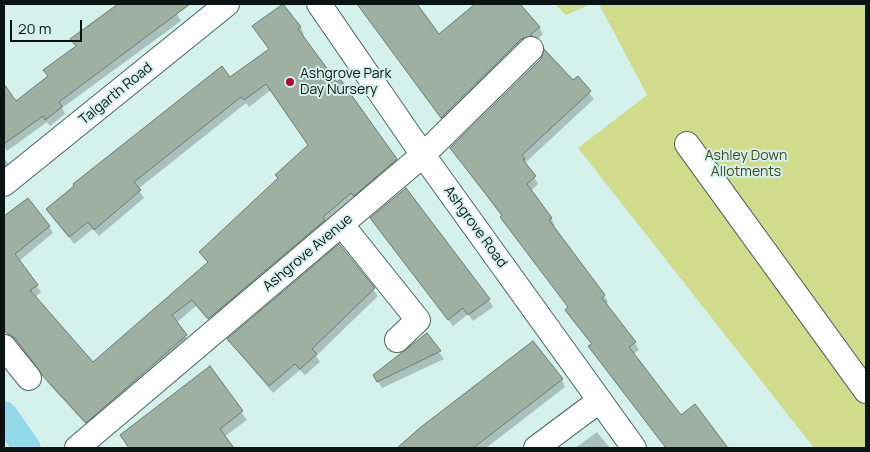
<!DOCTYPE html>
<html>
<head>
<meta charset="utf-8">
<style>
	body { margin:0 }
	#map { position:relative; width:870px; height:452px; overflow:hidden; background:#d5f1ec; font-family:Manrope,sans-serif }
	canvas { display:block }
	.frame { position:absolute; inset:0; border:5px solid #0a1412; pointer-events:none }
	.scale { position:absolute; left:10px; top:20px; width:72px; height:22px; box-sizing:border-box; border:2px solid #0a1412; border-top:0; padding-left:6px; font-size:15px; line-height:18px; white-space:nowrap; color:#0a1412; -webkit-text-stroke:4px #d5f1ec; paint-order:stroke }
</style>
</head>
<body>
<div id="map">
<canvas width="870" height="452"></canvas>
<div class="frame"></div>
<div class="scale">20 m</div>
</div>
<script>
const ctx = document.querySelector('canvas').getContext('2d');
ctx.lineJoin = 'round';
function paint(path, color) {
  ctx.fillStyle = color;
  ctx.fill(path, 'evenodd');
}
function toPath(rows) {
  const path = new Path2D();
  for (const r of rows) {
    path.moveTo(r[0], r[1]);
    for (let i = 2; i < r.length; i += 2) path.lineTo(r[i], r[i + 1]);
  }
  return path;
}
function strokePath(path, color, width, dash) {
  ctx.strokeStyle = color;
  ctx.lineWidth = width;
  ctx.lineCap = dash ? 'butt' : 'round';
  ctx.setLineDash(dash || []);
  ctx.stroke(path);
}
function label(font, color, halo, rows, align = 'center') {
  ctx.font = font + ' Manrope,sans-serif';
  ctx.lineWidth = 4;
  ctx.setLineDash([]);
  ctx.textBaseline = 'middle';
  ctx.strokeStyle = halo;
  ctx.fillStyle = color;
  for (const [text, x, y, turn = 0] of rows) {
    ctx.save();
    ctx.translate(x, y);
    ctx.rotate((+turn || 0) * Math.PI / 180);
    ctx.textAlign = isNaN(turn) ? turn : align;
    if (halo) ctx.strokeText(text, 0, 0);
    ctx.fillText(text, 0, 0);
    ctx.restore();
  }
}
paint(toPath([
	[555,4,591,4,566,15],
	[599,4,866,4,866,448,814,448,578,148,647,95]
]), '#d0dc8c');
paint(toPath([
	[120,4,189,4,177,14,181,21,62,108,65,114,50,126,47,122,7,151,4,146,4,102,15,102,49,77,45,71,77,47,72,39],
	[359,4,411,4,439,35,477,4,508,4,539,27,543,34,446,124],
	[284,5,300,27,304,34,302,36,336,84,400,166,213,325,196,306,176,323,190,343,90,429,48,383,20,345,4,331,4,234,19,222,49,226,53,233,19,261,41,292,35,297,93,364,208,263,200,252,279,179,310,146,271,90,249,107,246,103,138,189,144,198,99,236,93,229,74,244,48,209,270,50,254,26],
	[577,78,594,99,526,162,538,184,531,191,551,218,555,225,553,227,604,295,608,302,605,305,635,343,639,350,633,354,680,417,695,406,727,448,666,448,594,353,592,345,570,317,569,308,452,149],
	[4,158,10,166,4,171],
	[376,225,489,300,493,307,473,321,468,314,453,326],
	[339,246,378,296,316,356,320,362,305,375,300,370,273,393,228,340],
	[426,335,444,359,382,388,374,375],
	[209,368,247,420,224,437,233,448,129,448,121,436],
	[562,380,565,387,486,448,398,448,422,427],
	[597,432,610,448,575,448]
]), '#0003');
const building = toPath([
	[118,4,190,4,59,102,62,107,45,120,43,116,4,144,4,84,16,101,48,76,43,70,76,46,70,39,118,4],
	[283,4,301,27,298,29,337,82,340,79,397,159,354,196,351,193,323,217,325,220,208,319,192,300,172,315,187,335,86,423,43,376,15,338,4,331,4,216,28,198,50,226,15,254,38,285,30,290,93,362,208,262,199,252,278,178,275,175,308,145,266,84,244,100,241,97,134,182,141,190,94,230,88,222,69,237,46,209,74,186,73,184,222,66,230,77,269,49,252,26,283,4],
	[357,4,417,4,439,34,475,4,520,4,540,27,531,34,532,36,521,39,441,118,357,4],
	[544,49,573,80,578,76,591,91,522,155,525,159,523,160,536,176,527,184,552,218,549,220,605,295,602,298,636,342,629,347,681,415,695,404,728,448,666,448,588,346,592,344,565,310,568,307,500,217,502,215,450,148,541,59,544,49],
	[406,188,490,299,468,315,463,308,448,320,370,218,406,188],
	[339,244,375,288,312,349,317,354,300,369,295,364,269,386,227,339,339,244],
	[427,333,441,351,377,382,373,375,427,333],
	[533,341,563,379,473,448,397,448,421,427,533,341],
	[210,366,243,411,220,429,234,448,129,448,120,435,210,366]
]);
paint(building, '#9eb0a1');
strokePath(building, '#6b7b6d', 1);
const minor = toPath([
	[319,4,423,155,634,448],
	[687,144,866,391],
	[4,184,227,4],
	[342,225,418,320,397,340],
	[4,347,29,378],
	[77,448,423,155,531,49],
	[536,448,599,401]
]);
const major = toPath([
	[4,415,27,448]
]);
strokePath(minor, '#4d6561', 26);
strokePath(major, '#fff', 29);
strokePath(minor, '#fff', 24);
strokePath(major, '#94d9e9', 28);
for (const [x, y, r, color] of [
	[290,82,5,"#a60b39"]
]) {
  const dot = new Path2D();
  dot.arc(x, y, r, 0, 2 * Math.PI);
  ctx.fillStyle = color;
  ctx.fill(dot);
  strokePath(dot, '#d5f1ec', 2);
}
label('14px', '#0a1412', '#d5f1ec', [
	["Ashgrove Park",300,74],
	["Day Nursery",300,90]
], 'left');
label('14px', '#0a1412', '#d5f1ec', [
	["Talgarth Road",116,94,-39],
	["Ashgrove Road",475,227,54],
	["Ashgrove Avenue",308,253,-40]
]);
label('14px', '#43481e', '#d5f1ec', [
	["Ashley Down",746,156],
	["Allotments",746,172]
]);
</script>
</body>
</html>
